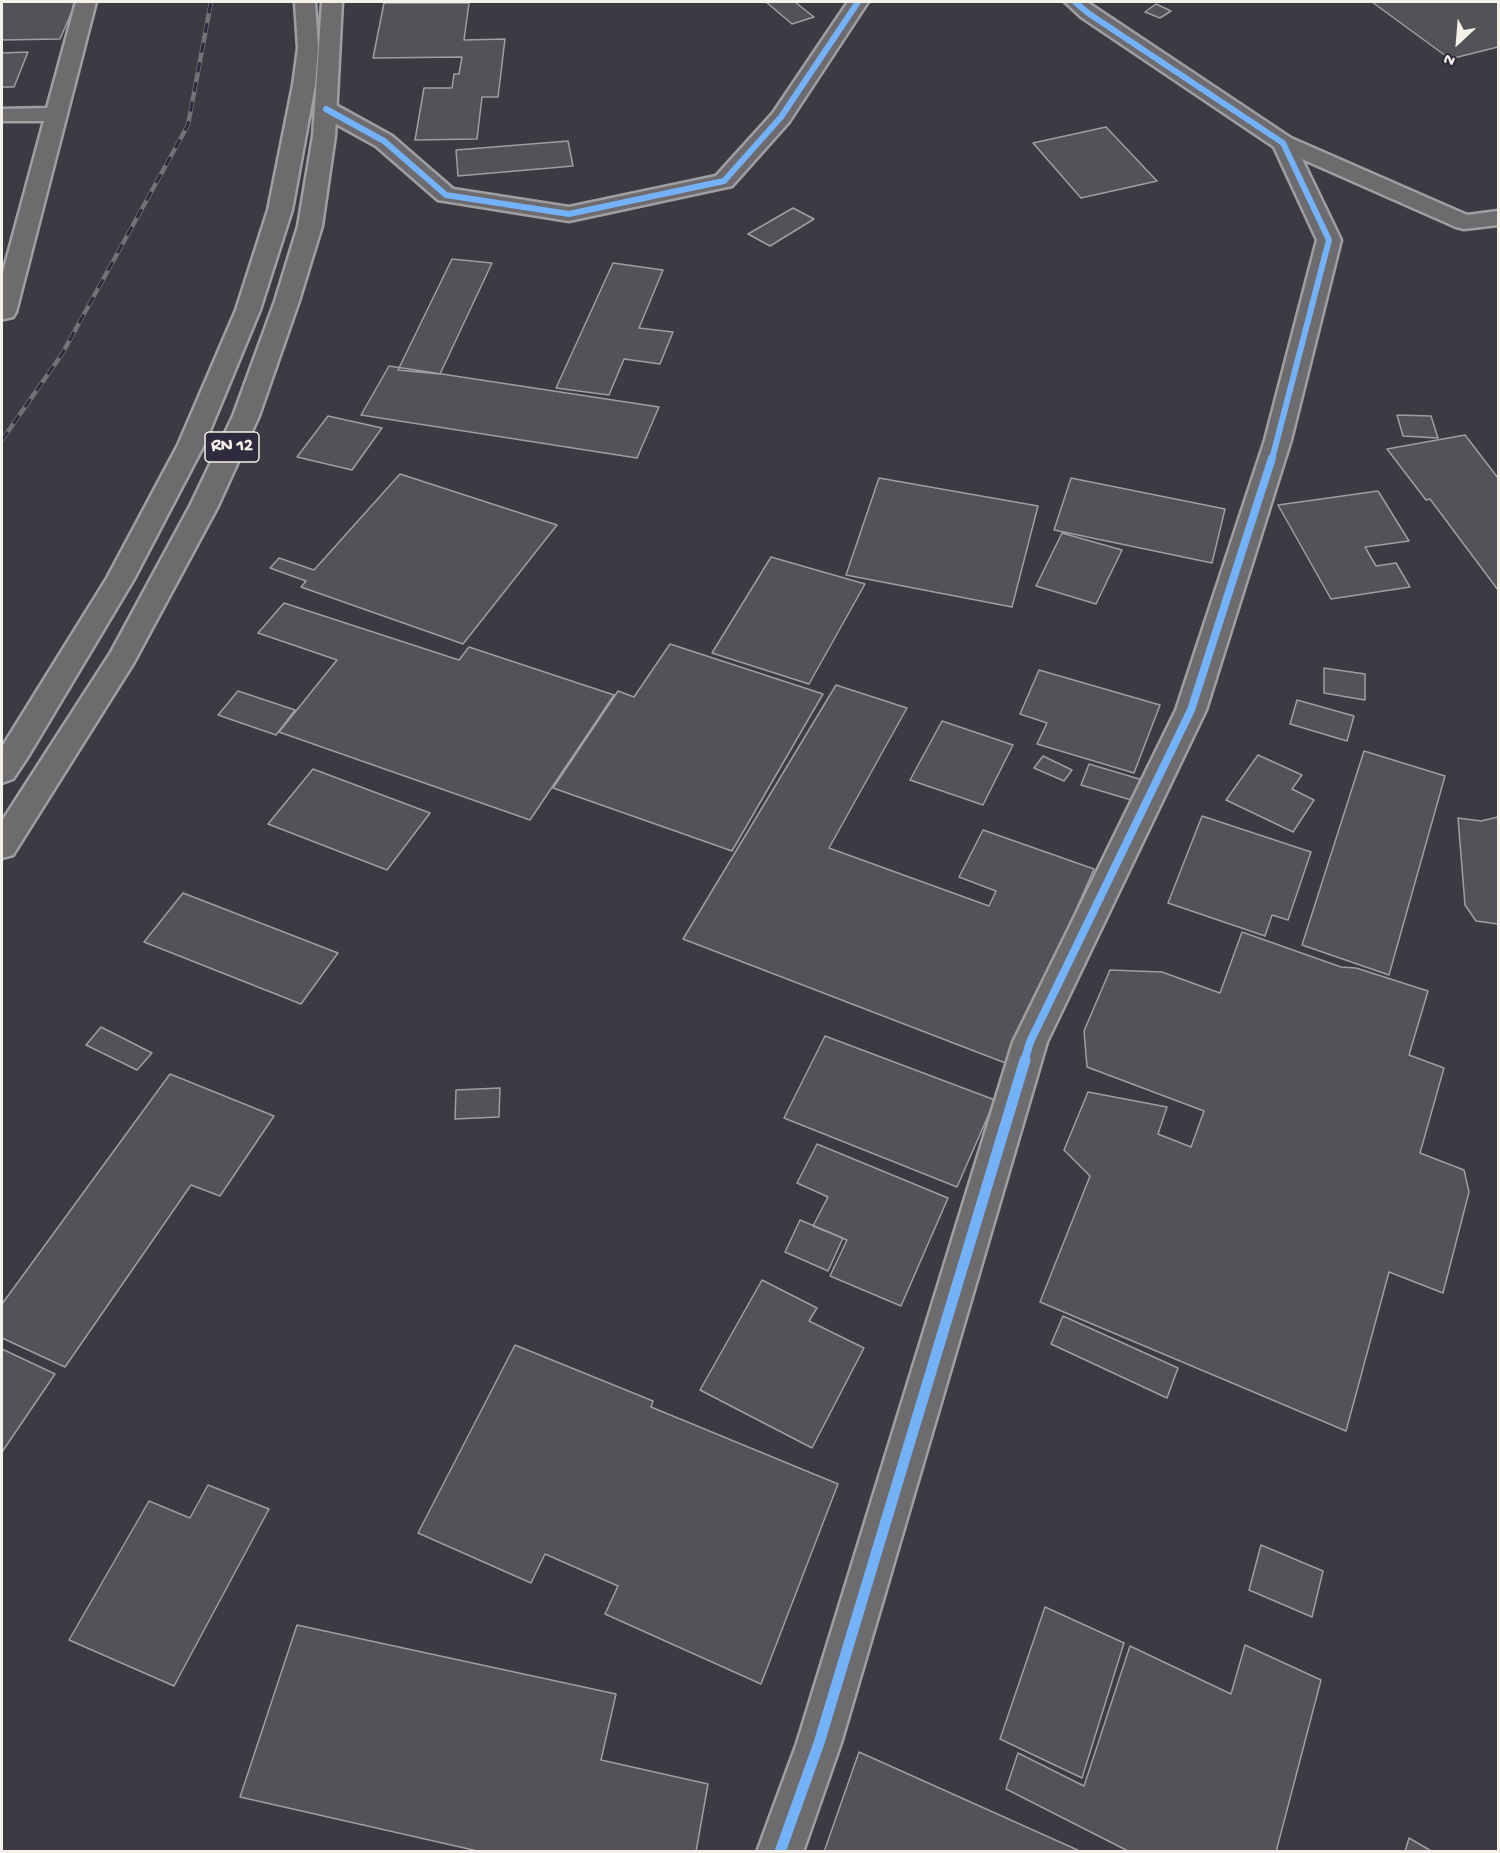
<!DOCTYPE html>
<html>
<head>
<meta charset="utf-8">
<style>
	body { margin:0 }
	#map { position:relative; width:1500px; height:1853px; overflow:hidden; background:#3c3a43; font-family:"Gochi Hand",sans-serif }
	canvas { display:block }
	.frame { position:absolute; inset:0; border:3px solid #f4f1e8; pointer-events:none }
	.north { position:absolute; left:1428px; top:12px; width:60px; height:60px; -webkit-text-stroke:4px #2f2a3d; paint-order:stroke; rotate:206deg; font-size:16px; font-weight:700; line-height:24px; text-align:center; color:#f4f1e8 }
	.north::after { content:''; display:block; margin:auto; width:21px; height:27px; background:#f4f1e8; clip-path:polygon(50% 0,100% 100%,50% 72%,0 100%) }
</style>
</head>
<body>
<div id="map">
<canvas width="1500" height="1853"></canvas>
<div class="frame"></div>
<div class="north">N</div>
</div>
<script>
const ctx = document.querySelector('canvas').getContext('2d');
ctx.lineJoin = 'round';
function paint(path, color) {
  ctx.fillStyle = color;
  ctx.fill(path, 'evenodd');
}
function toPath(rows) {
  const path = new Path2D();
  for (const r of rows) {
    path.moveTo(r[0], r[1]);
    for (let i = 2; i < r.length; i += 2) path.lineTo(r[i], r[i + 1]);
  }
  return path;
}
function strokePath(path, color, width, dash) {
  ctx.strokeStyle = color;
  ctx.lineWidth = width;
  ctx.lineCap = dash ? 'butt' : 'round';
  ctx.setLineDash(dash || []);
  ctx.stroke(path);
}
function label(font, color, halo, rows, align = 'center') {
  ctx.font = font + ' "Gochi Hand",sans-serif';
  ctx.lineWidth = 4.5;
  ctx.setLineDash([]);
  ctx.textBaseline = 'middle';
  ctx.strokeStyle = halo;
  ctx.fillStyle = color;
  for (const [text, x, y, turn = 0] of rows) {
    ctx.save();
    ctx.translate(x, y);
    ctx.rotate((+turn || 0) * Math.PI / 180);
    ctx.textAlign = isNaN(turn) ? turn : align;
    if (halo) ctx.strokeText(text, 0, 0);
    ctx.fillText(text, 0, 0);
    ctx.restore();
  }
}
const building = toPath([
	[2,2,76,2,60,39,2,40,2,2],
	[766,2,795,2,814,17,792,24,766,2],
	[1372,2,1498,2,1498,47,1450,59,1372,2],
	[384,3,469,3,464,40,505,39,498,97,482,97,477,139,415,140,424,88,452,88,454,74,459,74,462,57,373,58,384,3],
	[1156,4,1171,11,1160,18,1145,12,1156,4],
	[28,52,14,87,2,87,2,53,28,52],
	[1106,127,1157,181,1081,198,1033,143,1106,127],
	[568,141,573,166,458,176,456,150,568,141],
	[793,208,814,219,770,246,748,234,793,208],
	[452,259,492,263,440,374,398,370,452,259],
	[613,263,663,270,639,328,673,332,660,364,624,359,609,395,556,388,613,263],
	[389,366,659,407,637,458,361,415,389,366],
	[1397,415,1431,416,1438,438,1403,436,1397,415],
	[328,416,382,428,352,470,297,457,328,416],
	[1465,435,1498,478,1498,590,1430,499,1426,500,1387,449,1465,435],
	[400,474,557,525,463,644,301,587,306,581,270,568,279,558,314,570,400,474],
	[879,478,1038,506,1012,607,846,575,879,478],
	[1071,478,1225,509,1212,563,1054,530,1071,478],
	[1378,491,1409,541,1365,547,1376,566,1396,563,1410,587,1331,599,1278,505,1378,491],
	[1062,533,1122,550,1096,604,1036,586,1062,533],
	[771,557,865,584,809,684,712,653,771,557],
	[284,603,459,660,469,647,614,695,530,820,279,732,337,660,258,633,284,603],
	[670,644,823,694,732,851,553,788,618,691,634,697,670,644],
	[1324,668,1365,674,1365,700,1324,693,1324,668],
	[1039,670,1160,705,1134,773,1037,744,1047,723,1020,714,1039,670],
	[836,685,907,708,829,848,989,906,996,891,959,877,983,830,1094,869,1008,1064,683,939,836,685],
	[238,691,295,710,276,735,218,715,238,691],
	[1297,700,1354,716,1347,741,1290,724,1297,700],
	[942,721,1013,745,983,805,910,780,942,721],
	[1364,751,1445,776,1389,975,1302,945,1364,751],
	[1258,755,1302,775,1292,789,1314,800,1293,832,1226,800,1258,755],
	[1043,756,1072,770,1064,781,1034,768,1043,756],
	[1089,764,1146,781,1138,802,1081,785,1089,764],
	[313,769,430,813,387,870,268,824,313,769],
	[1202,816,1311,852,1288,920,1272,915,1265,936,1168,903,1202,816],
	[1498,817,1498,924,1476,921,1465,905,1458,818,1481,821,1498,817],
	[183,893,338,953,301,1004,144,942,183,893],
	[1242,932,1341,967,1356,968,1428,991,1409,1055,1444,1068,1420,1153,1464,1170,1469,1192,1443,1293,1389,1272,1346,1431,1040,1302,1090,1176,1064,1150,1088,1092,1167,1107,1158,1134,1191,1147,1204,1111,1087,1067,1084,1031,1110,970,1162,972,1220,993,1242,932],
	[101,1027,152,1053,137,1070,86,1045,101,1027],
	[825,1036,995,1100,957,1187,784,1118,825,1036],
	[170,1074,274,1116,220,1196,191,1185,65,1367,2,1338,2,1304,170,1074],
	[500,1088,499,1117,455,1119,456,1090,500,1088],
	[817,1144,948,1198,901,1306,830,1276,847,1240,813,1226,828,1197,797,1183,817,1144],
	[800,1220,843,1238,828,1271,785,1252,800,1220],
	[762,1280,817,1308,809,1321,864,1348,812,1448,700,1390,762,1280],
	[1063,1316,1178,1368,1167,1398,1051,1344,1063,1316],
	[515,1345,653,1401,651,1407,838,1484,761,1684,605,1614,618,1586,545,1554,531,1583,418,1533,515,1345],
	[2,1349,55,1374,2,1452,2,1349],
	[208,1485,269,1509,174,1686,69,1640,149,1501,190,1518,208,1485],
	[1261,1545,1323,1571,1312,1617,1249,1590,1261,1545],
	[1045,1607,1124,1643,1082,1778,1000,1739,1045,1607],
	[297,1625,616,1694,601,1760,708,1784,696,1852,482,1852,240,1797,297,1625],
	[1245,1645,1321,1680,1276,1852,1130,1852,1006,1789,1018,1753,1084,1786,1130,1646,1231,1694,1245,1645],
	[859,1752,1082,1852,824,1852,859,1752],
	[1409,1838,1433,1852,1405,1852,1409,1838]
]);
paint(building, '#535257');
strokePath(building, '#9f9ea0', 1.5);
const minor = toPath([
	[76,2,96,2,16,312,13,317,4,319,2,319,2,276,44,121,2,121,2,109,47,108,76,2],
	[848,2,868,2,789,122,732,186,569,221,438,200,376,146,318,114,315,109,318,104,326,102,334,104,392,136,453,189,569,207,716,176,773,113,848,2],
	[1065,2,1087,2,1291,138,1467,215,1498,211,1498,225,1464,229,1456,227,1302,159,1341,240,1291,440,1206,710,1047,1042,841,1743,803,1852,757,1852,797,1743,1013,1042,1176,710,1265,440,1317,240,1274,147,1081,17,1065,2]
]);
const highway = toPath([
	[295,2,315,2,318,48,315,85,292,210,260,310,204,445,134,579,29,755,13,779,2,783,2,747,107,578,178,445,236,310,268,210,293,85,298,48,295,2],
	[322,2,342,2,335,136,322,226,299,301,259,416,218,506,133,664,13,855,2,858,2,821,111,652,190,506,233,416,275,301,298,226,313,136,322,2]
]);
strokePath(minor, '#9f9ea0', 5);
strokePath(highway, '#9f9ea0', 5);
paint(minor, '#6e6b6e');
paint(highway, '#6e6b6e');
const rail = toPath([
	[2,440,62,354,188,125,211,2]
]);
strokePath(rail, '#747276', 4.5);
strokePath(rail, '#2f2a3d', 3, [10]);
strokePath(toPath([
	[1075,2,1088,13,1283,143,1329,240,1272,459],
	[326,109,384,141,446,195,569,214,724,181,781,117,858,2]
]), '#73b2f8', 6);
strokePath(toPath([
	[1024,1062,1030,1042,1191,710,1272,458]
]), '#73b2f8', 8);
strokePath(toPath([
	[780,1852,819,1743,1025,1060]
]), '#73b2f8', 11);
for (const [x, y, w] of [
	[232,447,54]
]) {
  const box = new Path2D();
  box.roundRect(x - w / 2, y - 15, w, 30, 4.5);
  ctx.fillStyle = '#2f2a3d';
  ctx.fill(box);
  strokePath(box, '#f4f1e8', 1.5);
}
label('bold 18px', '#f4f1e8', null, [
	["RN 12",232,447]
]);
</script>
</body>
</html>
